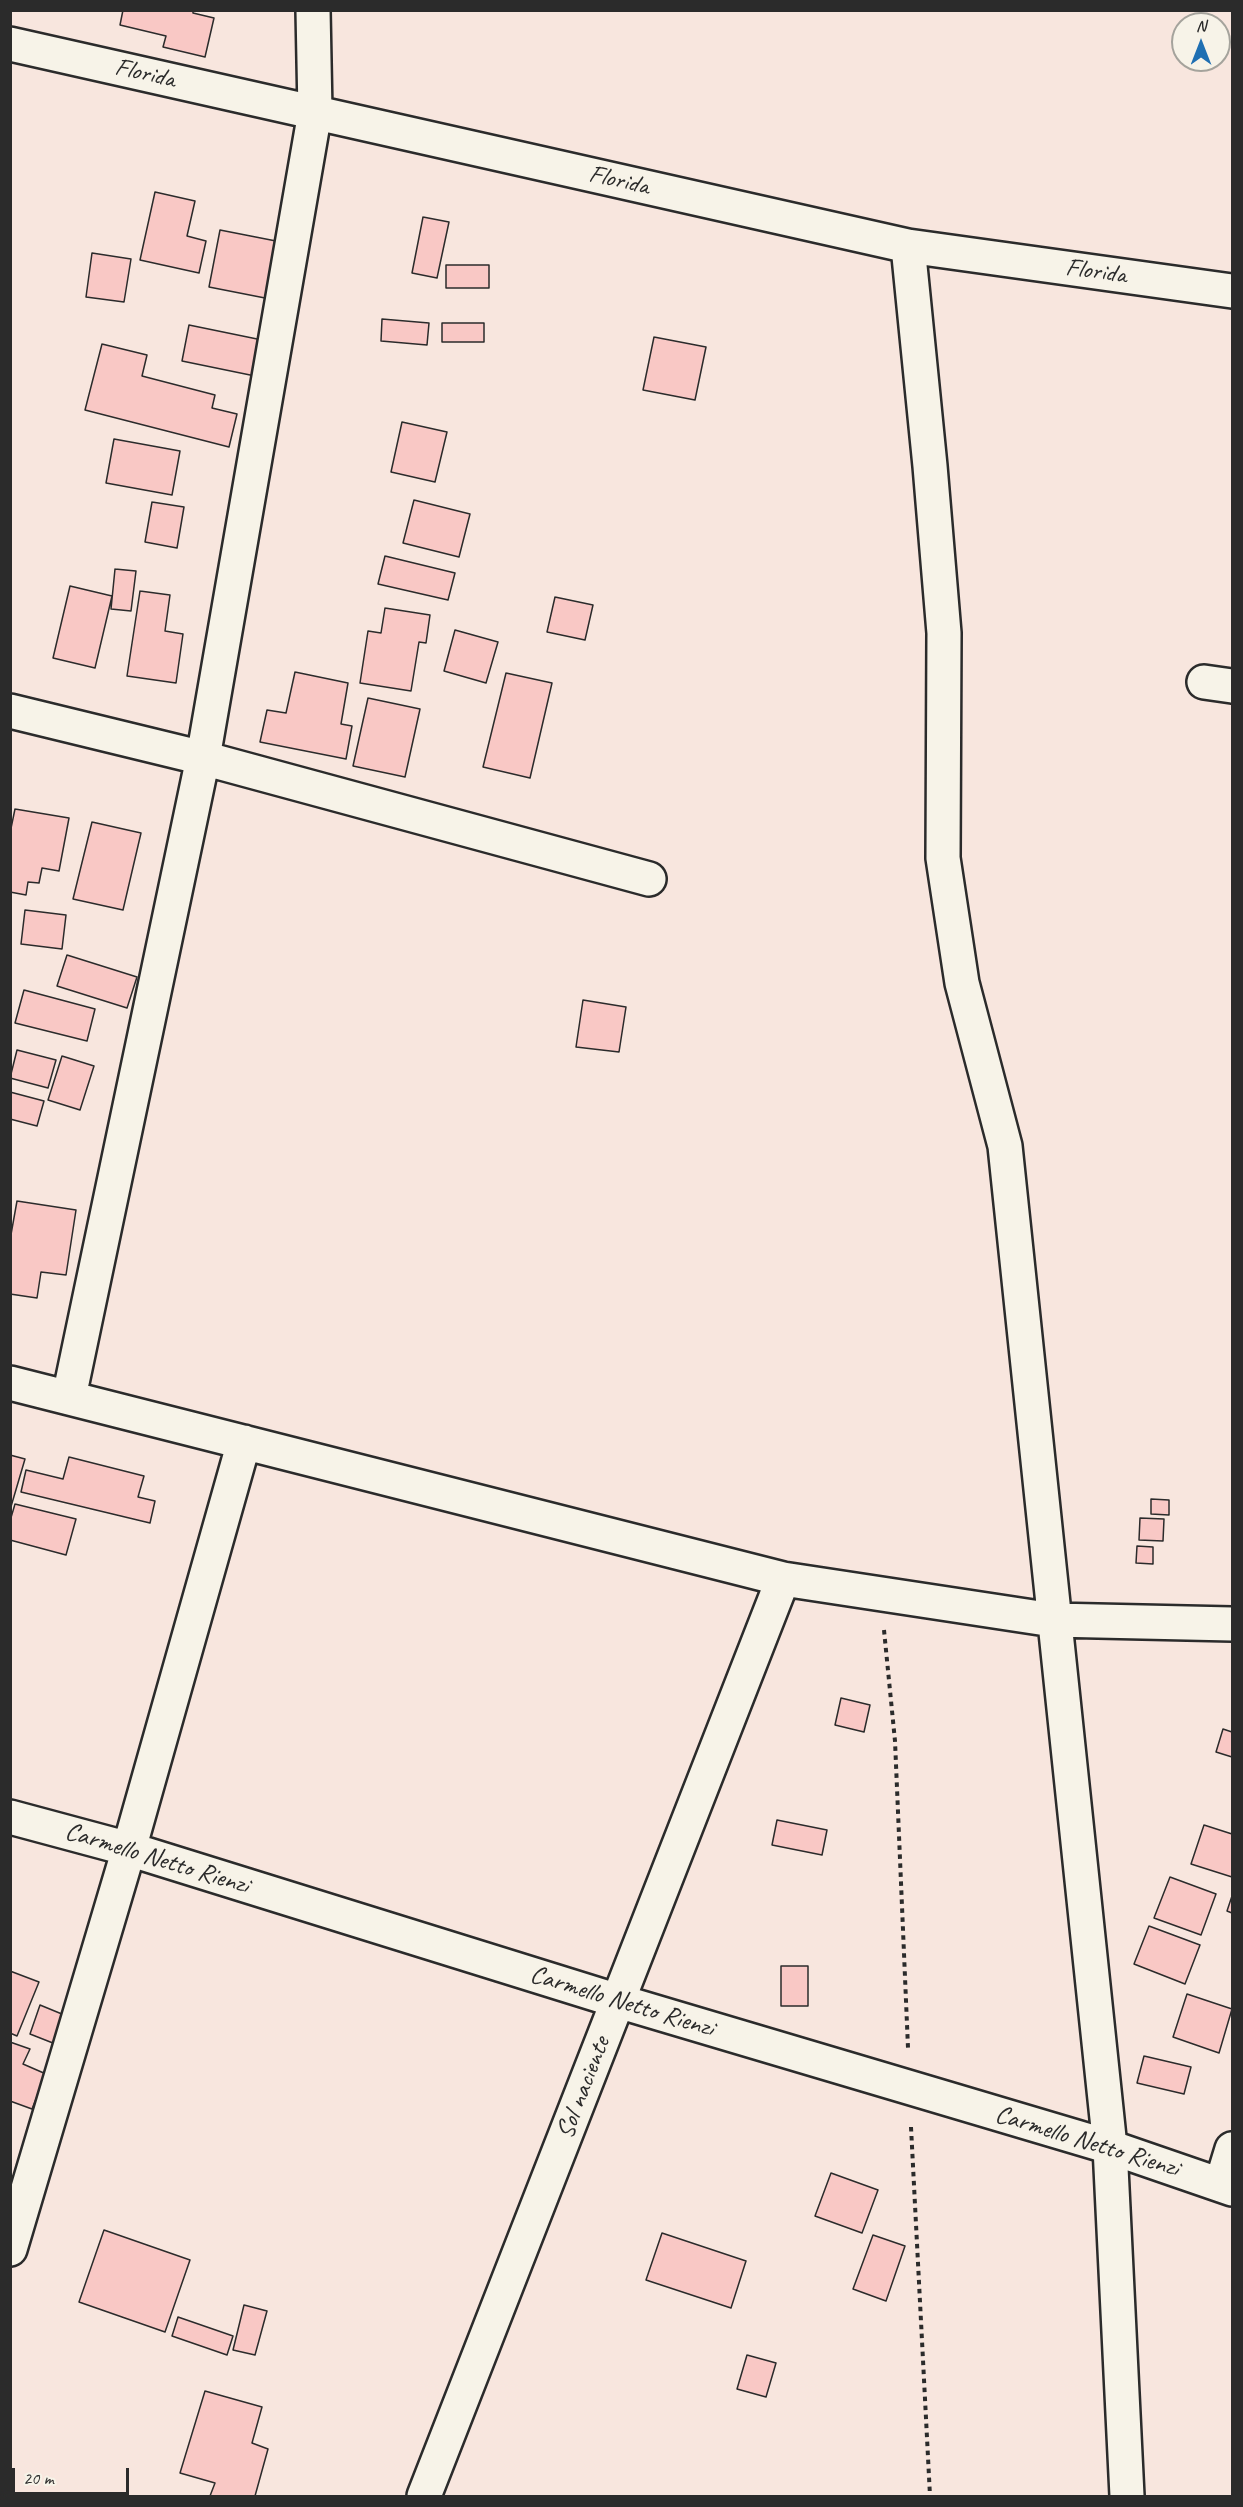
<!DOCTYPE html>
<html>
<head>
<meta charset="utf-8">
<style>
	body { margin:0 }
	#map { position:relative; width:1243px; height:2507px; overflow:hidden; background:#f8e6de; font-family:Caveat,sans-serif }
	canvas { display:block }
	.frame { position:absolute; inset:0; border:12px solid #2b2b2b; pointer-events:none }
	.north { position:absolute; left:1171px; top:12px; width:60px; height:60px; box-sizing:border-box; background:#f7f3e8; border:2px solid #a5a39c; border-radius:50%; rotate:0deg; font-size:16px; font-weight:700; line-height:24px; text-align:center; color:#2b2b2b }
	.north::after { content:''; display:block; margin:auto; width:21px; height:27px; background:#1f6fb2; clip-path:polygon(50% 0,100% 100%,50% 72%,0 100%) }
	.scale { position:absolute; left:12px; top:2468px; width:117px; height:27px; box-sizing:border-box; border:3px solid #2b2b2b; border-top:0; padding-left:8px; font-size:18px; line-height:21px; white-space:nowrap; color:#2b2b2b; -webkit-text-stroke:4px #f7f3e8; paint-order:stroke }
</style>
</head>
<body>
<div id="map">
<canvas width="1243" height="2507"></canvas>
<div class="frame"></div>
<div class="north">N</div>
<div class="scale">20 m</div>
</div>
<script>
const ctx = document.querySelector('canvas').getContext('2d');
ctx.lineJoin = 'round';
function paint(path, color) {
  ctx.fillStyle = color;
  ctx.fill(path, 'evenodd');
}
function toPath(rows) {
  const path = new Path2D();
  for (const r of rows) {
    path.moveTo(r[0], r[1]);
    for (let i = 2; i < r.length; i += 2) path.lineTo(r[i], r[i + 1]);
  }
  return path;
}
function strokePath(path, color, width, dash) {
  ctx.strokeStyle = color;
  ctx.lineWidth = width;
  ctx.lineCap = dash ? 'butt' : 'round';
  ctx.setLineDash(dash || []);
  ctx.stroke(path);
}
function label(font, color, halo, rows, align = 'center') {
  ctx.font = font + ' Caveat,sans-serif';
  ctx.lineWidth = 4.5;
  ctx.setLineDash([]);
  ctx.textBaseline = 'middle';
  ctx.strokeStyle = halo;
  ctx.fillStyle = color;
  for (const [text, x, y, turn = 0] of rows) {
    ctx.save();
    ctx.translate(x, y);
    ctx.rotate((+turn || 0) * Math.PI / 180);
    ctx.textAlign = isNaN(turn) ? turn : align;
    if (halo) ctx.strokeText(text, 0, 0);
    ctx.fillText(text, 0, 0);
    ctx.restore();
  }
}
const building = toPath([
	[123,10,193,10,193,13,214,18,205,57,163,47,166,36,120,25,123,10],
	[155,192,195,201,187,236,206,241,199,273,140,260,155,192],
	[423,217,449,222,437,278,412,273,423,217],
	[220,230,276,241,265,298,209,287,220,230],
	[92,253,131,259,124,302,86,297,92,253],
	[446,265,489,265,489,288,446,288,446,265],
	[382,319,429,323,427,345,381,341,382,319],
	[442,323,484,323,484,342,442,342,442,323],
	[189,325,262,340,255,376,182,361,189,325],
	[654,337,706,347,695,400,643,390,654,337],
	[102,344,147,355,142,376,215,395,212,408,237,414,229,447,85,410,102,344],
	[402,422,447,432,435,482,391,472,402,422],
	[114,439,180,451,172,495,106,483,114,439],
	[414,500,470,514,459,557,403,543,414,500],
	[152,502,184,507,177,548,145,542,152,502],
	[385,556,455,573,448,600,378,584,385,556],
	[115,569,136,571,131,611,111,609,115,569],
	[70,586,112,596,95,668,53,658,70,586],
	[140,591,170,595,165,631,183,634,176,683,127,676,140,591],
	[555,597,593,605,585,640,547,632,555,597],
	[385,608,430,615,426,643,419,642,411,691,360,683,368,631,381,633,385,608],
	[455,630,498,642,486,683,444,671,455,630],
	[295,672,348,683,341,724,352,726,346,759,260,742,267,710,286,713,295,672],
	[506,673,552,683,530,778,483,767,506,673],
	[368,698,420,709,405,777,353,766,368,698],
	[15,809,69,818,59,871,42,868,39,883,28,882,26,895,10,892,10,833,15,809],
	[92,822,141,833,123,910,73,899,92,822],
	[25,910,66,915,62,949,21,944,25,910],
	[67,955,137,977,127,1008,57,986,67,955],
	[24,990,95,1009,87,1041,15,1023,24,990],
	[583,1000,626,1007,619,1052,576,1047,583,1000],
	[17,1050,56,1060,48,1088,10,1078,17,1050],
	[62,1056,94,1066,80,1110,48,1100,62,1056],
	[10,1092,44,1101,37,1126,10,1119,10,1092],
	[17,1201,76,1210,66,1275,41,1272,37,1298,10,1294,10,1240,17,1201],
	[10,1455,25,1459,10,1510,10,1455],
	[69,1457,144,1476,138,1497,155,1501,150,1523,21,1492,26,1470,63,1479,69,1457],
	[1151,1499,1169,1500,1169,1515,1151,1514,1151,1499],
	[15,1504,76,1519,66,1555,10,1540,10,1521,15,1504],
	[1140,1518,1164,1519,1163,1541,1139,1540,1140,1518],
	[1137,1546,1153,1547,1153,1564,1136,1563,1137,1546],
	[841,1698,870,1705,864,1732,835,1725,841,1698],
	[1223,1729,1232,1732,1232,1757,1216,1752,1223,1729],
	[777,1820,827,1830,822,1855,772,1845,777,1820],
	[1204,1825,1232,1834,1232,1877,1191,1864,1204,1825],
	[1170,1877,1216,1894,1201,1935,1154,1918,1170,1877],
	[1232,1896,1232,1913,1227,1911,1232,1896],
	[1149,1926,1200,1945,1185,1984,1134,1964,1149,1926],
	[781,1966,808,1966,808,2006,781,2006,781,1966],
	[10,1971,39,1982,17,2036,10,2033,10,1971],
	[1187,1994,1232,2009,1219,2053,1173,2037,1187,1994],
	[40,2005,74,2019,63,2047,30,2034,40,2005],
	[10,2042,30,2049,23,2064,46,2074,32,2109,10,2101,10,2042],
	[1144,2056,1191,2067,1184,2094,1137,2083,1144,2056],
	[831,2173,878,2190,862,2233,815,2216,831,2173],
	[104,2230,190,2260,165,2332,79,2302,104,2230],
	[662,2233,746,2261,731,2308,646,2280,662,2233],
	[873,2235,905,2246,886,2301,853,2289,873,2235],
	[244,2305,267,2311,255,2355,233,2350,244,2305],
	[178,2317,233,2336,227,2355,172,2336,178,2317],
	[747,2355,776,2363,766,2397,737,2389,747,2355],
	[205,2391,262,2407,252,2443,268,2449,255,2496,210,2496,215,2483,180,2473,205,2391]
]);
paint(building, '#f9c8c5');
strokePath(building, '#2b2b2b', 1.5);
const minor = toPath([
	[10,44,908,246,1232,291],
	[908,246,930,466,944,633,943,858,962,983,1005,1146,1110,2147,1127,2496],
	[1204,682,1232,686],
	[10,711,203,758,649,879],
	[10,1383,783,1579,1053,1620,1232,1624],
	[69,1397,203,758,315,112,313,10],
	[10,1817,129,1849,618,2001,1110,2147,1232,2189],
	[1221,2185,1232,2149],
	[10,2249,129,1849,244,1442],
	[424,2496,783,1579]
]);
strokePath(minor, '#2b2b2b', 38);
strokePath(toPath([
	[884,1630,895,1741,908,2048],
	[911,2127,930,2496]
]), '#2b2b2b', 4, [4.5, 4.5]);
strokePath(minor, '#f7f3e8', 33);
label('26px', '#2b2b2b', '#f7f3e8', [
	["Florida",145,74,13],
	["Florida",619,181,13],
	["Florida",1096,272,8],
	["Carmello Netto Rienzi",157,1859,17],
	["Carmello Netto Rienzi",622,2002,17],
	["Sol naciente",584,2088,-69],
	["Carmello Netto Rienzi",1087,2142,17]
]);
</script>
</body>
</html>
